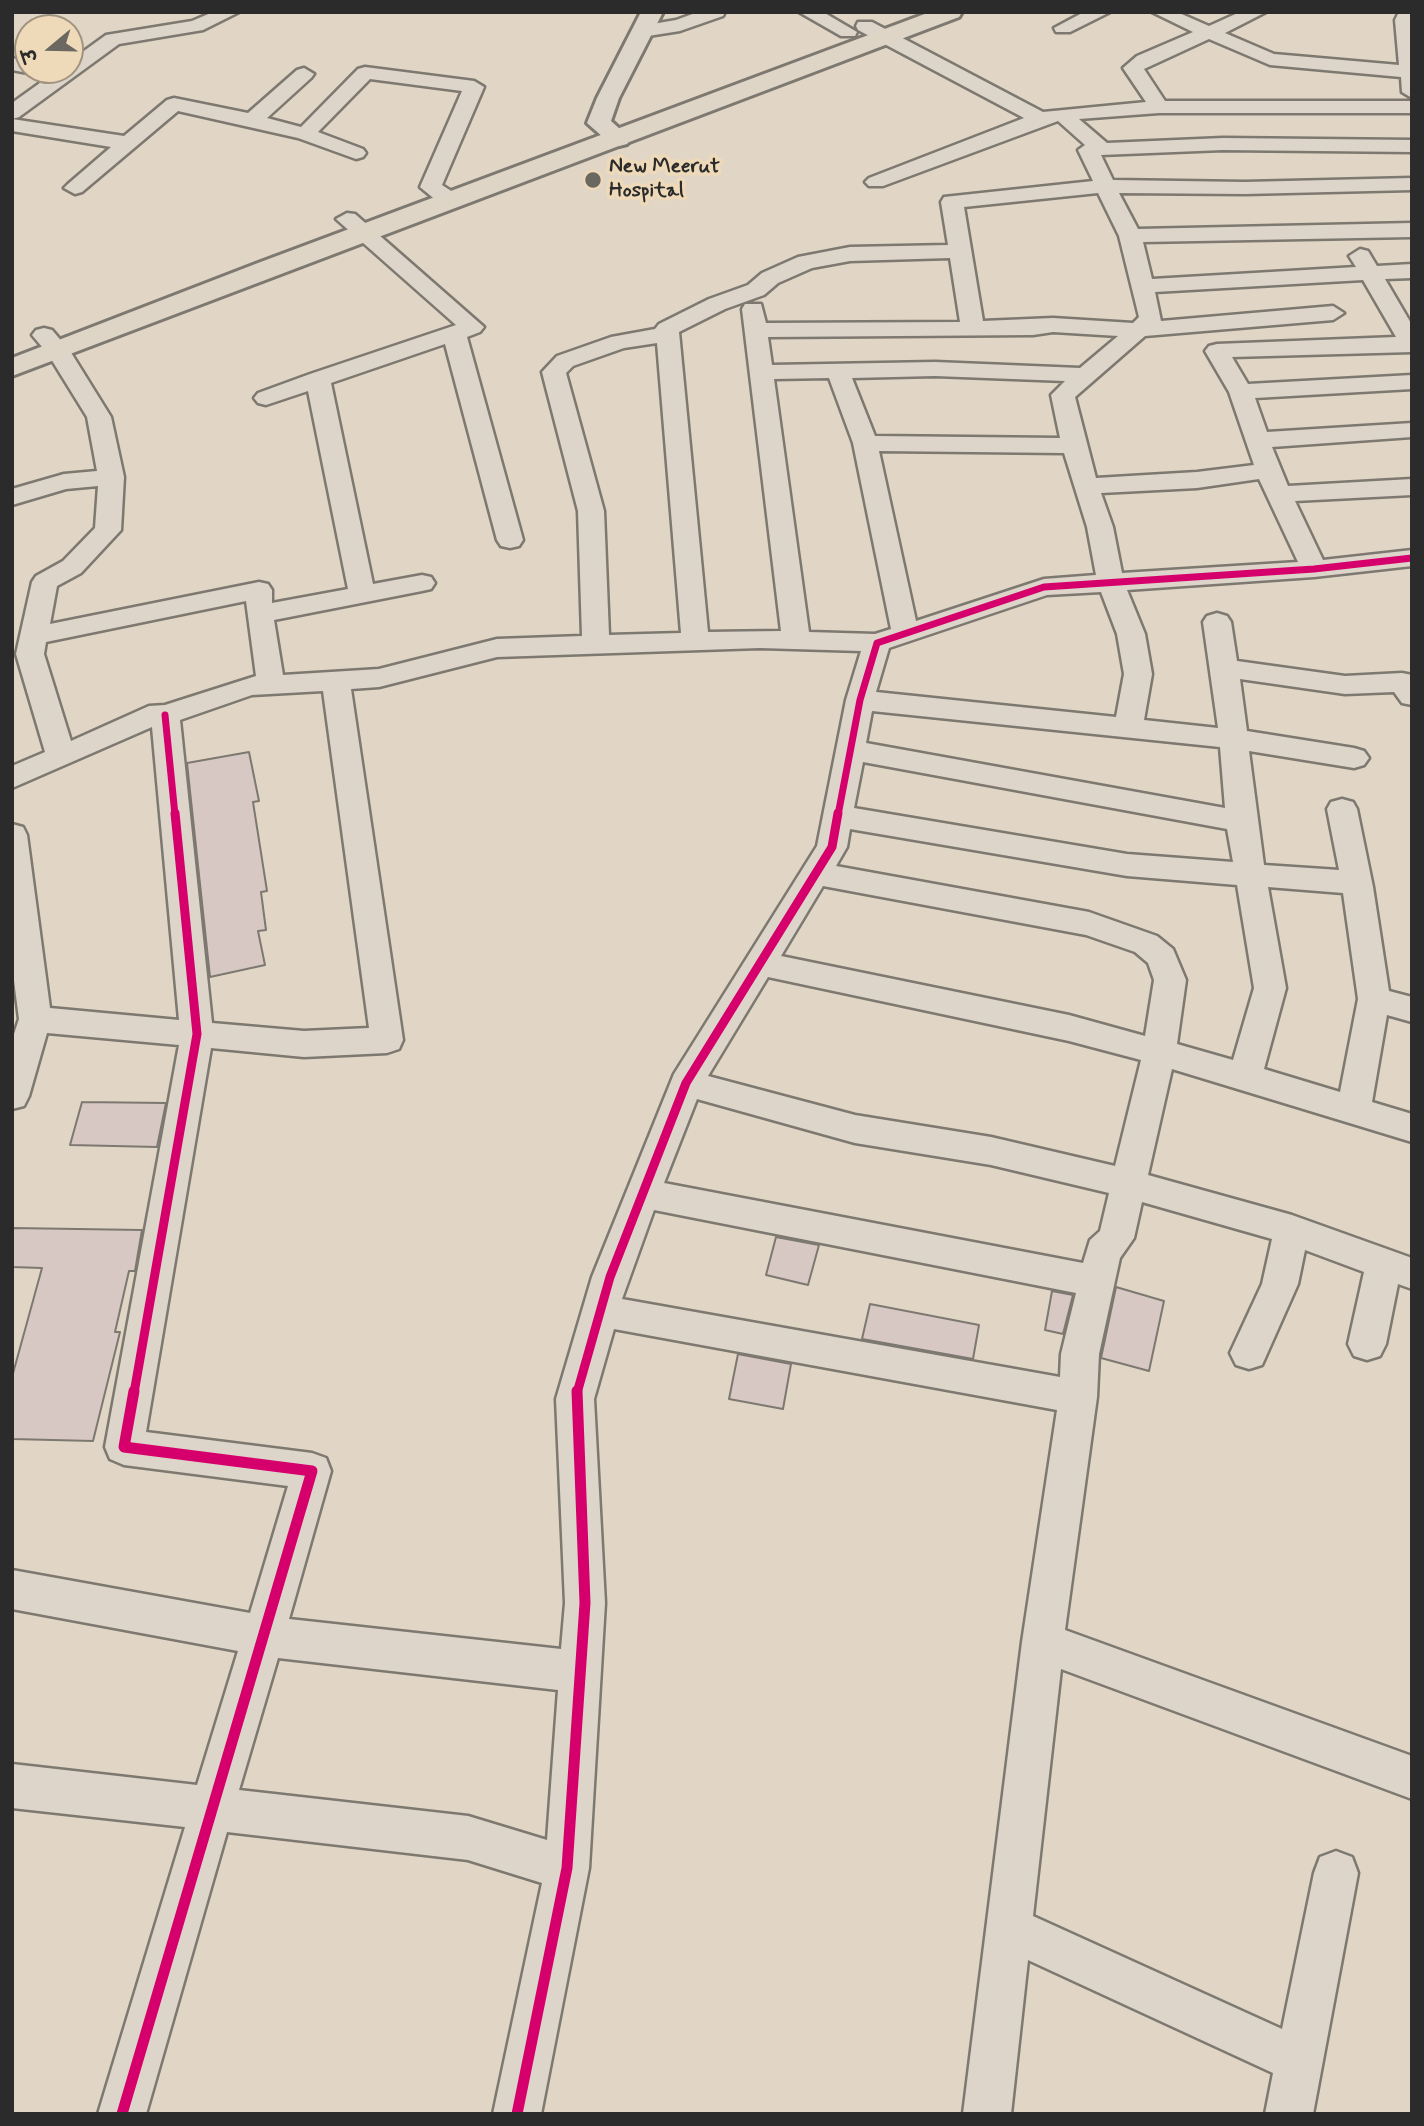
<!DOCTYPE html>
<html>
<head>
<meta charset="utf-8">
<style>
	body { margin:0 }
	#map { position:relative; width:1424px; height:2126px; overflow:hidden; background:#e1d6c5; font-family:Mynerve,"Playpen Sans Deva",sans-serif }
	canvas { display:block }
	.frame { position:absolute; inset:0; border:14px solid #2b2b2b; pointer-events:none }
	.north { position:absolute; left:14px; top:14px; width:70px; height:70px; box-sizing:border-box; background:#eed9b8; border:2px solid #a09380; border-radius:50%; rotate:251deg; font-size:19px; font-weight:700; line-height:28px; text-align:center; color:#2b2b2b }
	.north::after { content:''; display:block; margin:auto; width:24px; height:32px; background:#6b6761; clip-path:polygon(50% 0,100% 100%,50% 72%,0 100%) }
</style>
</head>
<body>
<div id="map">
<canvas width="1424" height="2126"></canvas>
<div class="frame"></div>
<div class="north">उ</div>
</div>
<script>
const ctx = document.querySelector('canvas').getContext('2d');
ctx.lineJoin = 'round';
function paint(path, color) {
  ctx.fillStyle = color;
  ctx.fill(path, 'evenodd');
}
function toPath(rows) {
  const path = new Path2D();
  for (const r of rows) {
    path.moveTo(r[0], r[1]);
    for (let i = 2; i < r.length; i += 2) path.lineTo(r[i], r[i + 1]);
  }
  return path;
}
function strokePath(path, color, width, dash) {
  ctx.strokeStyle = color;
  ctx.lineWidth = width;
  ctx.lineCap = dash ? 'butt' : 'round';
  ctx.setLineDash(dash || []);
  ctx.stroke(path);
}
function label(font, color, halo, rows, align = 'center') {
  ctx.font = font + ' Mynerve,sans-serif';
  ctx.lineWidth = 7;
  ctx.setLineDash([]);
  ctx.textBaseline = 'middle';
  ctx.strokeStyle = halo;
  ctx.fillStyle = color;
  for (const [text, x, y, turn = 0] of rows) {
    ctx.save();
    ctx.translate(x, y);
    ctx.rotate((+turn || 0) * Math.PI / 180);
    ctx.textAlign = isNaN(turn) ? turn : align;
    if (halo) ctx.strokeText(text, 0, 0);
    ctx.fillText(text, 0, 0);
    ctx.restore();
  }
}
const building = toPath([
	[249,752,259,801,253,802,267,891,261,892,266,930,258,931,265,965,210,977,187,763,249,752],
	[82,1102,166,1103,157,1147,70,1145,82,1102],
	[12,1228,142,1230,135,1271,129,1271,115,1332,120,1332,93,1441,12,1439,12,1377,42,1268,12,1267,12,1228],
	[776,1237,819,1245,808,1285,766,1275,776,1237],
	[1116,1287,1164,1301,1149,1371,1101,1358,1116,1287],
	[1052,1291,1073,1295,1063,1334,1045,1330,1052,1291],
	[870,1304,979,1325,973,1359,862,1339,870,1304],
	[738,1354,791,1364,783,1409,729,1399,738,1354]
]);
paint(building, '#d7c8c4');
strokePath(building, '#7d7870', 2);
const minor = toPath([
	[213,12,239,12,203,30,119,44,19,117,12,119,12,103,58,70,70,70,70,61,106,35,192,21,213,12],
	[698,12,725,12,723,16,680,31,642,37,633,31,635,27,676,20,698,12],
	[799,12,823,12,857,32,855,36,841,36,799,12],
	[1084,12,1110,12,1070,32,1056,32,1054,28,1084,12],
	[1152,12,1177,12,1209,26,1240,12,1266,12,1225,33,1274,54,1399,65,1395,20,1399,12,1412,12,1412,98,1402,92,1401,77,1270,65,1209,39,1144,69,1165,101,1412,101,1412,113,1159,113,1079,119,1107,143,1223,138,1412,140,1412,152,1223,150,1101,155,1113,180,1245,182,1412,178,1412,190,1245,194,1119,193,1138,229,1412,223,1412,237,1143,242,1152,279,1356,267,1349,256,1360,249,1368,251,1377,266,1412,264,1412,278,1385,279,1412,325,1412,352,1232,357,1248,384,1412,375,1412,389,1255,398,1267,432,1412,423,1412,437,1272,447,1288,486,1412,479,1412,495,1295,501,1323,560,1412,550,1412,566,1314,577,1127,590,1145,634,1152,674,1144,720,1218,728,1203,622,1207,616,1217,613,1227,616,1231,622,1237,661,1345,676,1402,673,1412,675,1412,705,1402,703,1394,692,1345,694,1240,679,1247,731,1354,748,1364,751,1369,758,1364,765,1354,768,1249,751,1264,865,1339,870,1327,809,1331,802,1342,799,1353,802,1357,809,1373,887,1389,991,1412,997,1412,1022,1387,1015,1372,1102,1412,1114,1412,1142,1172,1069,1148,1175,1292,1215,1412,1258,1412,1289,1398,1284,1386,1344,1380,1356,1367,1360,1354,1356,1348,1344,1364,1272,1305,1250,1298,1284,1262,1365,1249,1369,1236,1365,1230,1353,1262,1284,1272,1239,1142,1202,1134,1238,1120,1258,1099,1354,1097,1397,1065,1630,1412,1756,1412,1799,1061,1669,1033,1916,1282,2029,1314,1873,1320,1857,1336,1851,1352,1857,1358,1873,1313,2114,1265,2114,1273,2073,1028,1960,1011,2114,963,2114,1022,1642,1057,1410,614,1329,594,1399,605,1603,589,1868,541,2114,493,2114,542,1883,468,1860,227,1832,146,2114,98,2114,185,1827,12,1808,12,1764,197,1785,238,1651,12,1609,12,1570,250,1613,288,1486,124,1465,110,1459,105,1447,179,1045,47,1033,29,1096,24,1106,12,1109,12,1040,19,1019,12,965,12,824,23,827,27,835,50,1008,179,1020,152,727,12,788,12,766,45,752,16,654,32,582,36,576,63,561,95,528,98,486,66,489,12,505,12,489,64,474,97,471,87,417,48,354,32,335,36,330,44,328,52,330,70,351,111,417,124,477,121,530,81,573,57,586,50,624,259,582,268,584,272,590,272,603,348,589,308,391,266,405,258,403,254,398,258,393,310,374,456,325,336,219,347,213,355,214,484,327,480,332,467,337,523,540,519,546,510,548,501,546,497,540,445,344,331,383,373,584,422,575,431,577,435,583,431,589,422,591,274,620,283,675,379,669,497,639,582,636,578,511,542,372,557,356,611,337,655,329,659,324,709,299,748,285,762,273,798,257,850,247,948,245,941,202,944,197,1093,181,1078,150,1085,145,1058,121,883,186,869,186,865,182,869,178,1024,118,858,30,856,26,858,22,872,22,1043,112,1146,102,1123,68,1137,56,1193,32,1152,12],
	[1098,193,1119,236,1139,317,1133,323,1053,318,983,321,964,207,1098,193],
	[950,258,960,322,766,323,761,304,745,304,742,309,781,631,708,632,679,332,725,309,764,295,778,283,812,268,850,261,950,258],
	[1363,280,1396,337,1217,344,1209,346,1205,351,1229,392,1254,465,1197,472,1096,478,1075,397,1145,336,1333,320,1344,313,1333,306,1161,321,1155,292,1363,280],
	[1053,332,1118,336,1080,368,935,362,772,365,768,337,1033,335,1053,332],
	[657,343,681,633,609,635,604,511,566,373,573,366,624,348,657,343],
	[935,376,1065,381,1051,395,1060,438,875,436,852,378,935,376],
	[829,378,853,443,891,629,875,634,809,632,774,379,829,378],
	[879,451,1064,453,1087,527,1096,575,1044,579,916,621,879,451],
	[1259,479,1298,562,1122,573,1113,527,1101,493,1197,488,1259,479],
	[1101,592,1117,634,1124,674,1116,717,876,692,889,648,1047,595,1101,592],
	[246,601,256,676,165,705,149,706,71,741,44,654,46,642,246,601],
	[760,648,861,651,846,700,817,846,674,1074,592,1277,556,1399,565,1603,561,1649,289,1619,331,1471,326,1458,312,1453,146,1432,211,1048,304,1057,387,1053,399,1049,403,1040,351,689,379,687,497,657,760,648],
	[323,691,369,1028,304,1031,212,1023,180,720,252,695,323,691],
	[872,711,1220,747,1225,808,866,743,872,711],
	[863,762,1227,829,1233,862,1127,854,854,808,863,762],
	[850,829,1127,876,1237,885,1254,988,1233,1060,1177,1044,1186,980,1173,949,1157,936,1089,912,836,866,847,847,850,829],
	[823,886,1086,935,1135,952,1148,963,1154,980,1145,1036,1069,1015,781,956,823,886],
	[1268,887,1343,893,1358,999,1340,1092,1264,1069,1286,988,1268,887],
	[768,977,1069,1041,1141,1060,1115,1166,991,1137,855,1115,708,1076,768,977],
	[697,1099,855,1143,991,1165,1109,1193,1100,1231,1090,1240,1083,1263,664,1183,697,1099],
	[654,1210,1076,1293,1061,1354,1060,1377,622,1299,654,1210],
	[278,1658,558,1690,547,1840,468,1816,239,1790,278,1658],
	[12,58,28,61,28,70,36,70,28,73,12,70,12,58],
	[365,67,474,81,484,87,442,185,459,196,462,201,459,206,443,206,420,187,462,91,370,79,318,132,363,149,366,153,363,157,356,159,298,138,178,111,82,192,75,194,64,188,68,184,111,147,12,131,12,119,124,136,167,100,174,98,248,113,297,70,304,68,314,74,311,78,267,118,301,127,358,69,365,67]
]);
const tertiary = toPath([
	[641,12,663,12,619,98,611,121,631,139,627,144,619,146,611,144,587,123,597,98,641,12]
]);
const primary = toPath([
	[930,12,962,12,959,17,12,376,12,358,258,263,930,12]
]);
strokePath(minor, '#7d7870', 5);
strokePath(tertiary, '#7d7870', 6);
strokePath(primary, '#7d7870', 6);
paint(minor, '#ddd5c9');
paint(tertiary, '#ddd5c9');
paint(primary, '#ded5c7');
strokePath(toPath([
	[165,715,175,815],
	[838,815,860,700,877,643,1044,587,1314,569,1412,558]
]), '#d6006c', 7);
strokePath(toPath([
	[134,1393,197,1034,175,813],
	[577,1393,610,1277,686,1083,832,847,838,813]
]), '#d6006c', 9);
strokePath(toPath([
	[122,2114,312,1471,124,1447,134,1391],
	[517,2114,567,1868,585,1603,577,1391]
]), '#d6006c', 11);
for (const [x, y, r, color] of [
	[593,180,9,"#6b6761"]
]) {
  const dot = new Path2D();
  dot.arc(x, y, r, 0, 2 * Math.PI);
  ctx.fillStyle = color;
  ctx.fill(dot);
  strokePath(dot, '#eed9b8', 2.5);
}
label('bold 21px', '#2b2b2b', '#eed9b8', [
	["New Meerut",609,168],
	["Hospital",609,192]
], 'left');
</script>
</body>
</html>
